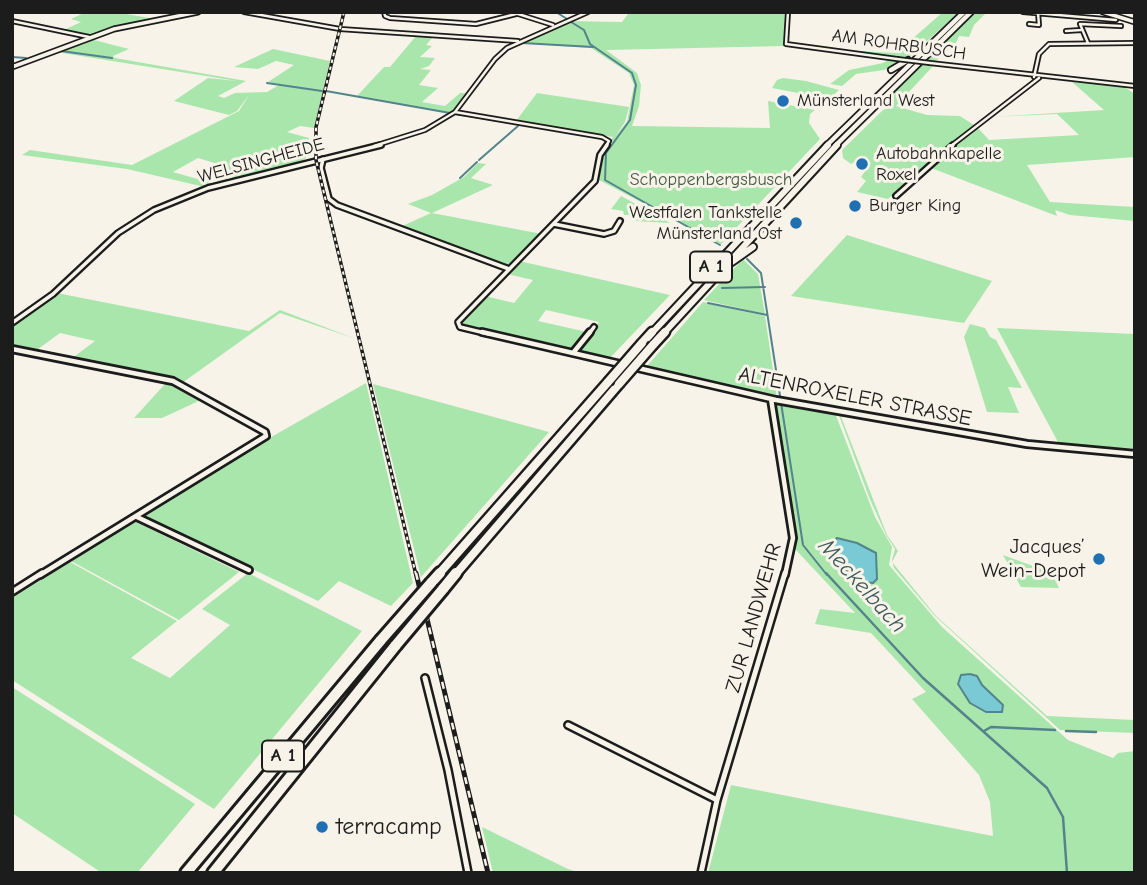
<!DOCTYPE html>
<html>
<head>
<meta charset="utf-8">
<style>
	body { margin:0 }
	#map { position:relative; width:1147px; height:885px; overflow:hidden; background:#f7f3e8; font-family:"Comic Neue",sans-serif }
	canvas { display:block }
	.frame { position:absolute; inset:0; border:14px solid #1c1c1c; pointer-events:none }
</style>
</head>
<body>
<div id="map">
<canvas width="1147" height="885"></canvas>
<div class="frame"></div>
</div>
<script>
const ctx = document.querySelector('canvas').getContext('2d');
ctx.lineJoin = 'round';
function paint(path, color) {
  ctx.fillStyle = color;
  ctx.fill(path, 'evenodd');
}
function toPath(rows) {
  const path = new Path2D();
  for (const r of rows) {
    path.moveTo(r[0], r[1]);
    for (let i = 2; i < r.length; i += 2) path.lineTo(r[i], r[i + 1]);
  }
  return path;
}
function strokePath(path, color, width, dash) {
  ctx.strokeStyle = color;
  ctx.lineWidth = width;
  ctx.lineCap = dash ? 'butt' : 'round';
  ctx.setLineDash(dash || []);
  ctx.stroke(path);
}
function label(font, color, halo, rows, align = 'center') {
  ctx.font = font + ' "Comic Neue",sans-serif';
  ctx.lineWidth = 6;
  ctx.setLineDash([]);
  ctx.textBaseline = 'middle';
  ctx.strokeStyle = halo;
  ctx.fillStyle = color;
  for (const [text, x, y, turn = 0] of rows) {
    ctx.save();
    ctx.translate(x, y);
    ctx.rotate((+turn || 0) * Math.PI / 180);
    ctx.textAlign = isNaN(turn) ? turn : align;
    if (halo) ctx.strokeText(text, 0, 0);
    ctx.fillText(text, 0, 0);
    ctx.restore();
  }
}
paint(toPath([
	[86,12,115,12,155,19,87,36,64,30,81,22,71,19],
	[649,12,786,14,784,46,606,50,637,73,641,85,639,106,632,126,770,128,768,101,815,110,810,114,809,123,820,139,721,244,599,180,604,151,613,137,516,121,537,93,629,107,625,122,616,135,627,122,630,106,634,85,629,73,591,48,519,43,568,21,622,22,628,14],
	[943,12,959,12,906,60,858,53,859,51,896,53],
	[976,12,987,12,974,25,969,37,959,36,956,43,934,63,924,62],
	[416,36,433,37,426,45,432,46,420,57,435,58,429,66,420,69,431,70,419,85,438,88,422,102,445,106,460,93,466,93,452,113,356,97,384,67,390,67],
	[90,39,129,49,113,56,115,58,246,81,218,96,224,98,235,93,267,92,279,85,293,87,268,82,294,65,276,61,258,69,234,67,273,49,330,61,314,128,300,126,287,132,309,138,309,154,303,161,220,182,201,177,221,165,198,158,173,172,215,184,205,187,127,169,22,155,30,150,132,165,239,111,249,95,237,111,229,115,174,101,208,78,237,81,56,52],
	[890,59,904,61,884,70,856,74,842,86,830,84,849,70,883,63],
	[923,63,935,64,896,106,927,115,960,116,977,127,989,140,1079,135,1057,114,990,117,1104,110,1072,82,1123,86,1135,94,1135,157,1027,165,1050,202,1135,207,1135,221,1070,215,1055,210,1057,216,926,166,888,199,857,192,866,181,861,177,871,163,859,159,851,164,843,158,842,150,883,110,894,106,883,104],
	[783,78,806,81,839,90,829,99,772,88,777,80],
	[478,163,486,164,471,178,493,185,432,213,542,234,508,268,398,228,431,213,408,204,432,195,464,177],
	[621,196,670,223,636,221,637,215,624,215,623,211,611,209],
	[847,235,992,281,964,323,791,296],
	[743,259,758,274,765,314,704,300],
	[519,261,670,295,608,360,577,352,599,322,546,310,538,321,587,332,573,351,462,326,461,322,485,296,514,303,533,280,507,274],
	[57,293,249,331,280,310,356,339,280,313,182,383,169,378,71,359,95,341,60,333,34,352,12,347,12,324],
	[703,302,765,316,777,398,652,370,647,366],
	[970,324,985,328,990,337,996,340,1022,388,1008,387,1019,413,987,412,964,337],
	[997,328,1135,334,1135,451,1059,444],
	[70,361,167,380,203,399,162,418,134,418,165,384,66,365],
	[366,383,413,583,391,606,339,581,318,601,144,516,266,440],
	[373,384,549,432,421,577],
	[775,402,835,413,875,517,892,547,889,565,942,627,1068,740,1113,758,1118,753,1135,751,1135,873,708,873,731,785,993,836,990,802,979,775,912,699,926,692,871,633,815,624,820,609,855,613,796,550],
	[961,675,977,676,982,685,1003,705,978,708,970,703,958,684],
	[841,413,1026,446,840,414,887,535,898,551,892,562,936,616,1047,716,1135,720,1135,733,1060,730,935,616,894,568,892,560,895,549,886,535,869,497,839,415],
	[134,521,239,572,179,620,71,561],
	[1003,555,1052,573,1059,588,1021,587],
	[70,562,177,621,131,658,170,678,230,625,202,609,248,573,362,631,214,809,12,680,12,597],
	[12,687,195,804,137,873,102,873,12,813],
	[482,827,568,869,581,873,493,873]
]), '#a9e6ac');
const water = toPath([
	[837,538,857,543,876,553,877,579,873,583,864,582,855,574,837,566,830,545,837,538],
	[970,674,977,676,982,685,1003,705,1002,712,986,712,970,703,958,684,961,675,970,674]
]);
paint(water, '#7acad5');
strokePath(water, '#54848b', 2);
strokePath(toPath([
	[556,12,567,19],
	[615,12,674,12],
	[774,12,786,13],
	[571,22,584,30,590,44,632,73,636,85,630,120,606,153,605,180,720,245],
	[522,43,593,47],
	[61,51,112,58],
	[12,57,26,58],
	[267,83,322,91],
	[326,91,450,113],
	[456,114,519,124],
	[479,160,518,126],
	[460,178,477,162],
	[747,259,761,273,803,545,827,575],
	[722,288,765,287],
	[708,303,767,315]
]), '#54848b', 2);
strokePath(toPath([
	[826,573,923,678,1047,788,1063,817,1067,873],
	[984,731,991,727,1055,730],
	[1066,731,1096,732]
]), '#54848b', 2.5);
const streetFar3 = toPath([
	[244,12,340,29,518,41],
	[384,12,385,16,390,18,476,24,516,14],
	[788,12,786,44,897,59],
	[1023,12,1116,20],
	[515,13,553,25],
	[12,21,89,37],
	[1029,24,1039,25,1038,13],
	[1066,31,1081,30],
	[1088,43,1080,24,1121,26],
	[930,63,1135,86],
	[1034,77,1039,54,1049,44,1135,43],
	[455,112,602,137,609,141,606,146],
	[374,146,425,130,455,112,495,59,507,48,588,12],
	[951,146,1039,78]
]);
const streetFar2 = toPath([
	[323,159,321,168,329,199,337,205,509,269],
	[896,196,953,145],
	[554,224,604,234,614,231,620,221],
	[12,323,53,294,118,233,154,210,208,188,381,145],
	[489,334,460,327,458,322,595,181,600,155,607,145],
	[589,334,594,327]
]);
const streetFar1 = toPath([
	[482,332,776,400,1027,444,1135,454],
	[12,349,173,381,265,432,266,436,40,575],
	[573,353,590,332],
	[771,399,793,538,785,575],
	[137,517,249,570]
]);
const street = toPath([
	[12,592,42,573],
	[425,678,448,770,468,873],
	[568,725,717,800],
	[701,873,717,800,785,573]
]);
const secondary = toPath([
	[1103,12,1135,22],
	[12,67,114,29,198,12]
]);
const highwayFar3 = toPath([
	[891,70,908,60],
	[826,146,964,12],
	[835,146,971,12]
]);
const highwayFar2 = toPath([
	[729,264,753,247],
	[651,334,828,145],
	[663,334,837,145]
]);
const highwayFar1 = toPath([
	[642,343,652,332],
	[653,345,665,332],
	[438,575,608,382],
	[455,575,619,384]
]);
const highway = toPath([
	[431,583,440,573],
	[443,589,456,573],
	[186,873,381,640],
	[213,873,396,645]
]);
strokePath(streetFar3, '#1c1c1c', 6);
strokePath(streetFar2, '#1c1c1c', 8);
strokePath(streetFar1, '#1c1c1c', 10);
strokePath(street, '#1c1c1c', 10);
strokePath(secondary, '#1c1c1c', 7);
strokePath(highwayFar3, '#1c1c1c', 8);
strokePath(highwayFar2, '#1c1c1c', 10);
strokePath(highwayFar1, '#1c1c1c', 13);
strokePath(highway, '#1c1c1c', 16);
strokePath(streetFar3, '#f7f3e8', 2.5);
strokePath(streetFar2, '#f7f3e8', 3.5);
strokePath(streetFar1, '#f7f3e8', 4.5);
strokePath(street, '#f7f3e8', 5);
strokePath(secondary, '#f7f3e8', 3.5);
strokePath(highwayFar3, '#f7f3e8', 4.5);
strokePath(highwayFar2, '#f7f3e8', 6);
strokePath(highwayFar1, '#f7f3e8', 8);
strokePath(highway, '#f7f3e8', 10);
const railFar1 = toPath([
	[344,12,316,127,316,160,416,575]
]);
const rail = toPath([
	[416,573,488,873]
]);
strokePath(railFar1, '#1c1c1c', 3.5);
strokePath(rail, '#1c1c1c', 5);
strokePath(railFar1, '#f7f3e8', 2, [3.5]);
strokePath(rail, '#f7f3e8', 2.5, [7]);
const streetBridge = toPath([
	[897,59,930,63]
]);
const highwayBridgeFar1 = toPath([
	[608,382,642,343],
	[619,384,653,345]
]);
const highwayBridge = toPath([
	[381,640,431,583],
	[396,645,443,589]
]);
strokePath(streetBridge, '#1c1c1c', 6, []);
strokePath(highwayBridgeFar1, '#1c1c1c', 13, []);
strokePath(highwayBridge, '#1c1c1c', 16, []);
strokePath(streetBridge, '#f7f3e8', 2.5);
strokePath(highwayBridgeFar1, '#f7f3e8', 8);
strokePath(highwayBridge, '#f7f3e8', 10);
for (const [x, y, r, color] of [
	[783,101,7,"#1f6fb2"],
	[862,164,7,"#1f6fb2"],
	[855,206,7,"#1f6fb2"],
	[796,223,7,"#1f6fb2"],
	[1099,559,7,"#1f6fb2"],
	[322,827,7,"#1f6fb2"]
]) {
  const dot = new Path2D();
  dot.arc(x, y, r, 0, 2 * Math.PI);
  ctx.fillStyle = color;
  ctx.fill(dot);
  strokePath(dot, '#f7f3e8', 2.5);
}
label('18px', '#1c1c1c', '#f7f3e8', [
	["AM ROHRBUSCH",899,45,8],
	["WELSINGHEIDE",261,161,-15]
]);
label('18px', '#1c1c1c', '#f7f3e8', [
	["Münsterland West",797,101],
	["Autobahnkapelle",876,154],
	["Roxel",876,175],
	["Burger King",869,206],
	["Westfalen Tankstelle",782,213,"right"],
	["Münsterland Ost",782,234,"right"]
], 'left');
label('18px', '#465947', '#f7f3e8', [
	["Schoppenbergsbusch",711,180]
]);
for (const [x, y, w] of [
	[711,267,42],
	[283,756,42]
]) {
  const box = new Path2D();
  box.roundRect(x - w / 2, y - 15.5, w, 31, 5);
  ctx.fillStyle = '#f7f3e8';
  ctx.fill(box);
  strokePath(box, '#1c1c1c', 2);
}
label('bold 19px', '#1c1c1c', null, [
	["A 1",711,267],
	["A 1",283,756]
]);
label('21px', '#1c1c1c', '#f7f3e8', [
	["ALTENROXELER STRASSE",855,397,11],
	["ZUR LANDWEHR",754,618,-74]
]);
label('21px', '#1c1c1c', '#f7f3e8', [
	["Jacques’",1085,547],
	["Wein-Depot",1085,571]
], 'right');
label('italic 23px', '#3d595d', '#f7f3e8', [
	["Meckelbach",862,586,48]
]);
label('24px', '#1c1c1c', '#f7f3e8', [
	["terracamp",336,827]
], 'left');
</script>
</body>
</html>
